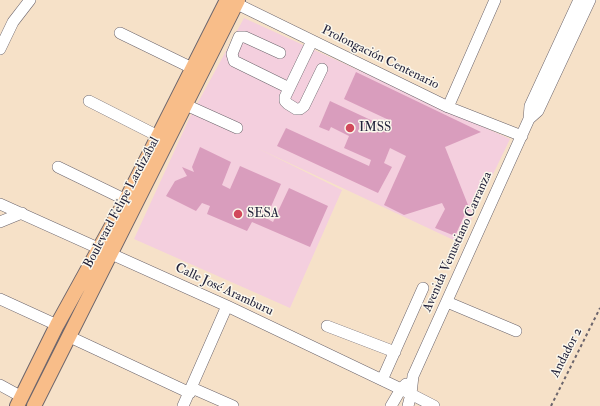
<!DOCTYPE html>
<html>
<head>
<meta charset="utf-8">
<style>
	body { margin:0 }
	canvas { display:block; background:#f6e1c8 }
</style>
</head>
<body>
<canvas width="600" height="406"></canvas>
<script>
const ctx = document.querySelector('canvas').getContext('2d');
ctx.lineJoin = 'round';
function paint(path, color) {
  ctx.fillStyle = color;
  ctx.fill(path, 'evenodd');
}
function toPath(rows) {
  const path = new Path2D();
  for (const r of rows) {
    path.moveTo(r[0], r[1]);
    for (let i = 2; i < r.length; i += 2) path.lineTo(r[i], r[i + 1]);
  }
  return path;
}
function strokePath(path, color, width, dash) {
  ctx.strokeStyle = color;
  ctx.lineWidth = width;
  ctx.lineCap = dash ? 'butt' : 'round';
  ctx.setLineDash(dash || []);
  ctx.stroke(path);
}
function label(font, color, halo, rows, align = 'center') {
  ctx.font = font + ' "IM FELL Double Pica",serif';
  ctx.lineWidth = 3;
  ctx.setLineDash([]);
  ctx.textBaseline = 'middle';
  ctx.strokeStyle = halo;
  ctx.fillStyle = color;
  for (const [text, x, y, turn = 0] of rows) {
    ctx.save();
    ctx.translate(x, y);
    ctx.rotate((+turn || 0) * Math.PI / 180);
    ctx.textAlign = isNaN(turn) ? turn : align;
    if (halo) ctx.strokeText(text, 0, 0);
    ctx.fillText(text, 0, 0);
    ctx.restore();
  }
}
paint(toPath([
	[244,18,510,139,460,243,257,148,342,190,290,308,134,239,190,117]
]), '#f4cfde');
paint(toPath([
	[356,72,481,132,445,147,470,210,466,212,455,236,435,228,445,209,442,203,404,215,384,205,406,156,390,148,384,163,392,167,378,193,277,146,286,128,369,166,371,160,344,148,349,136,331,127,329,131,319,127,330,101,388,128,391,121,344,99],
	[200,147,231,162,222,185,230,189,240,166,281,184,266,218,273,222,289,188,328,206,310,247,252,222,247,231,207,214,210,206,202,203,196,211,166,196,175,181,187,176,182,167,194,172,192,167]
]), '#d99dbd');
const minor = toPath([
	[229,0,448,107,522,136],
	[120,33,192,68],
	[312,41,285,97,285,101,288,104,296,109,300,109,304,106,322,69],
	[0,49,13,22,30,0],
	[280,53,245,37,239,37,232,54,234,61,289,88],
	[89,101,158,136],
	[186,105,237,128],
	[448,107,495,0],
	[529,119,538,111,590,0],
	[58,167,126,200],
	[0,204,227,306,401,389,434,406],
	[0,222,22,213],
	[0,299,57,325],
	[447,302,516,331],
	[327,326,395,352],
	[70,337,190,393],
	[382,380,423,288],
	[0,385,22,397],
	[192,388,233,406],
	[183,406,227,306],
	[391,406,401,389,406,384],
	[408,406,411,394,413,376,529,119,530,106,579,0]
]);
const major = toPath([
	[17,406,57,325,126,200,227,0],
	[34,406,238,0]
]);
strokePath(minor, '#6c656c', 12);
strokePath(major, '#6c656c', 16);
strokePath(toPath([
	[551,406,600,308]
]), '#6c656c', 2, [3, 3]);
strokePath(minor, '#fff', 11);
strokePath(major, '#f8bd89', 14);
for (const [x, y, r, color] of [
	[350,128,5,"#d1495b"],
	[238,214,5,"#d1495b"]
]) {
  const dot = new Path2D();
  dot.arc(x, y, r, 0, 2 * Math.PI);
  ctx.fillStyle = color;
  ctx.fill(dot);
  strokePath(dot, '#fbf7ec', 1.5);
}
label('13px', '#22223b', '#fbf7ec', [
	["Prolongación Centenario",380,58,26],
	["Boulevard Felipe Lardizábal",122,203,-62],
	["Avenida Venustiano Carranza",458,242,-66],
	["Calle José Aramburu",224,290,25],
	["Andador 2",567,353,-63]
]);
label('13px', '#22223b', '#fbf7ec', [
	["IMSS",359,128],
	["SESA",247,214]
], 'left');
</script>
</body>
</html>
